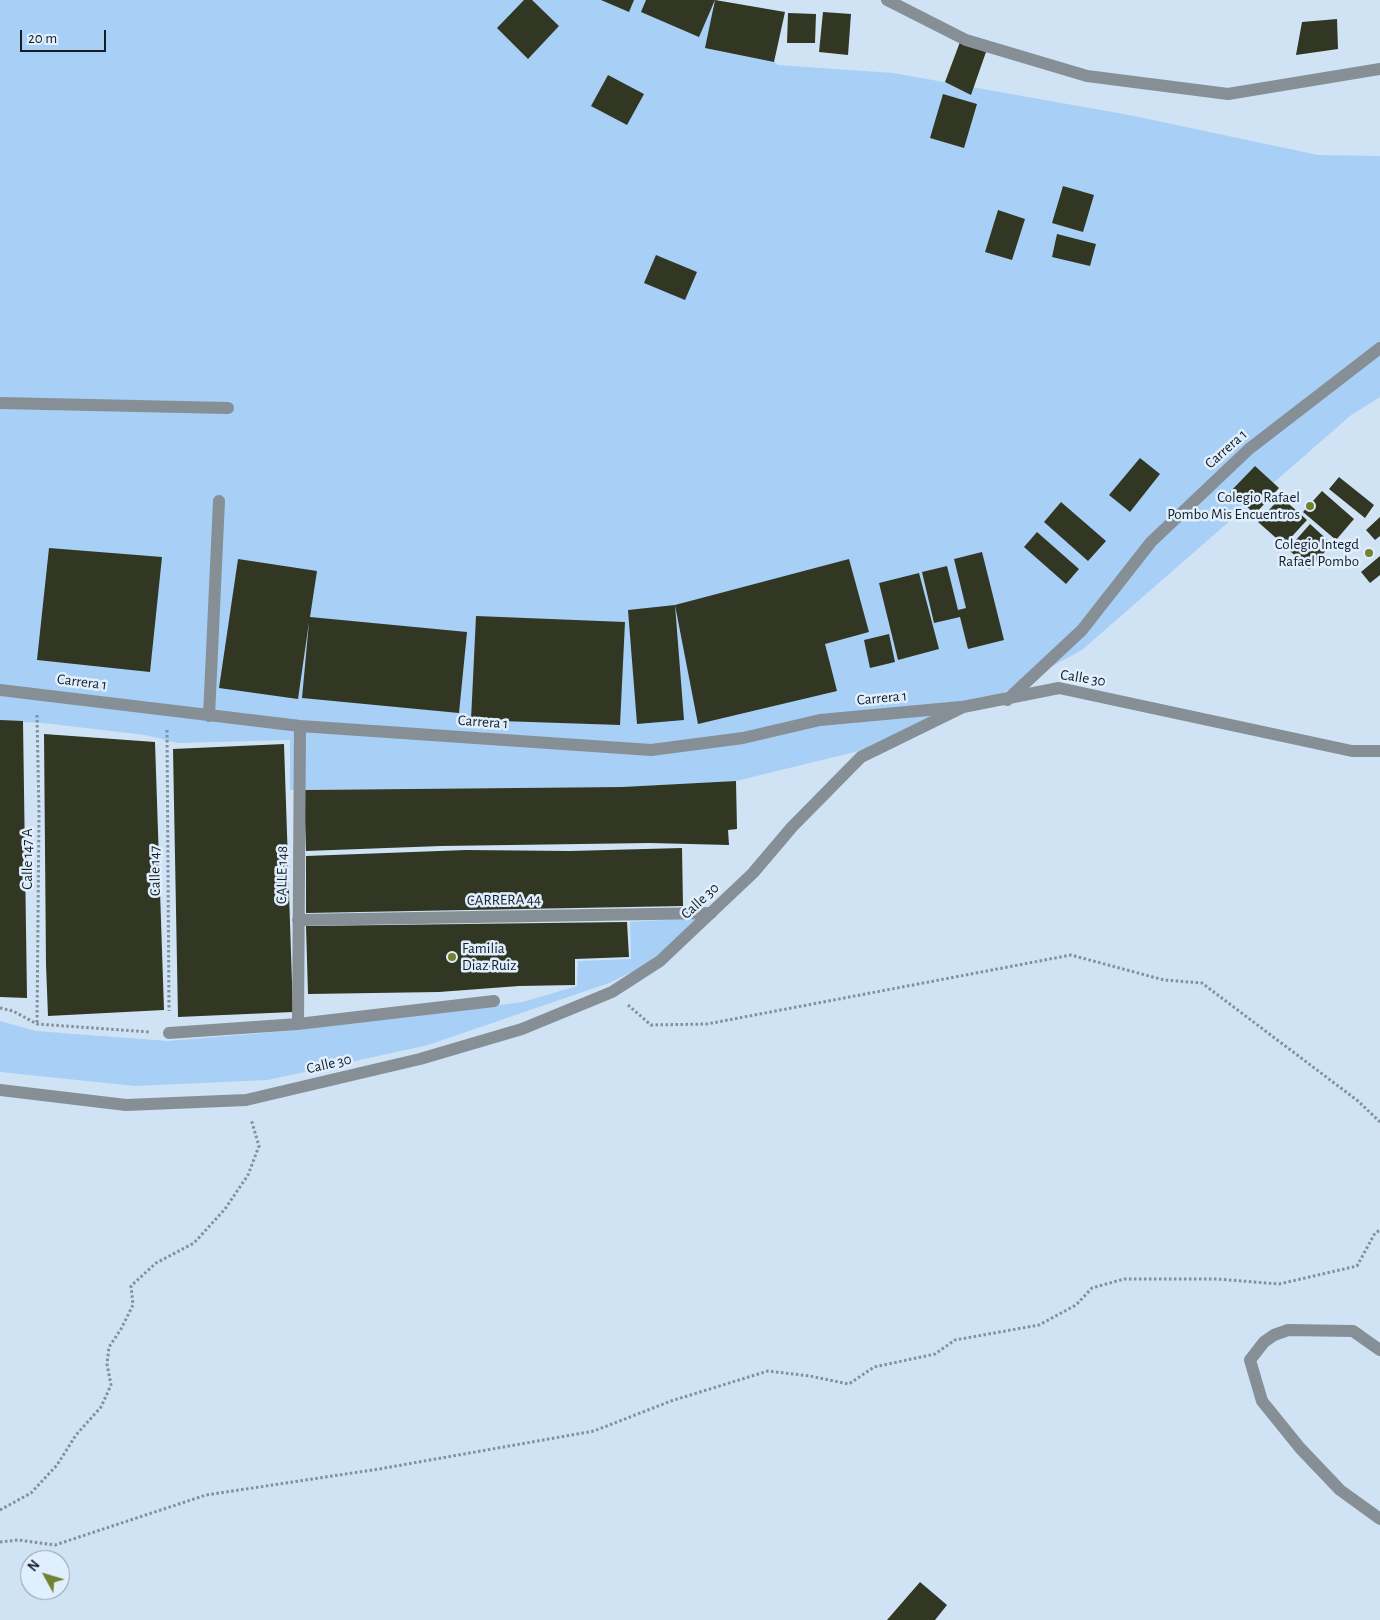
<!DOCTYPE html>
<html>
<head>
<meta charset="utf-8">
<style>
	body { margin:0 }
	#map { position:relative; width:1380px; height:1620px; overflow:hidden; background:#d0e3f5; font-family:"Alegreya Sans",sans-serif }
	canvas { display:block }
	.north { position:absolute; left:20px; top:1550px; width:50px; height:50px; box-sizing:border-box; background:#e0effe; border:1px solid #909ba7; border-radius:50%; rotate:309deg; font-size:14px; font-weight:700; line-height:20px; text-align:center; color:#171d24 }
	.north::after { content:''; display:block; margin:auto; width:18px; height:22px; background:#718231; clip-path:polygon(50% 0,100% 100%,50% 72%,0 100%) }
	.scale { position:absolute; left:20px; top:30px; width:86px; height:22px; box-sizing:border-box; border:2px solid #171d24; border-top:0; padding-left:6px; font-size:15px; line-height:18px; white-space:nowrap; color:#171d24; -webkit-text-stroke:4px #e0effe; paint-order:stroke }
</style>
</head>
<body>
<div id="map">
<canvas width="1380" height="1620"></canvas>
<div class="north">N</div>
<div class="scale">20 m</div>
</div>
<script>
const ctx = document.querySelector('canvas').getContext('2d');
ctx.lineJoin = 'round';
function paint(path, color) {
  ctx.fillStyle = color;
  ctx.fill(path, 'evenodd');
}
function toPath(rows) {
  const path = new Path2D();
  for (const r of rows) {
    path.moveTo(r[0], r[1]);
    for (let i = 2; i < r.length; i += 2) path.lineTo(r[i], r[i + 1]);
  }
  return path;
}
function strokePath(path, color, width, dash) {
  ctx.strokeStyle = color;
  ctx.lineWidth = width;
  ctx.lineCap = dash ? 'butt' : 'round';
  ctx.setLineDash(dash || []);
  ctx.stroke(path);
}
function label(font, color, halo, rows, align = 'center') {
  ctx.font = font + ' "Alegreya Sans",sans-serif';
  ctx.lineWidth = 5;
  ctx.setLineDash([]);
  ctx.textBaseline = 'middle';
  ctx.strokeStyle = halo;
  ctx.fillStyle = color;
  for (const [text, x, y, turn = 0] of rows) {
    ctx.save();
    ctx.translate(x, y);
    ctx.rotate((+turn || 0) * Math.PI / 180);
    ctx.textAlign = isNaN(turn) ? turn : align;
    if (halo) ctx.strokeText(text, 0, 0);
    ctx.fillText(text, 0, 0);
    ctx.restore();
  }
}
paint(toPath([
	[0,0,705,0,778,65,893,73,1129,115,1318,155,1380,156,1380,397,1350,416,1082,650,999,695,863,750,736,781,622,787,290,790,290,740,178,743,145,735,43,723,0,721],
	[699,918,658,955,638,969,609,983,428,1045,268,1080,135,1086,0,1072,0,1021,36,1031,168,1041,298,1030,523,1002,577,986,578,961,631,959,630,922]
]), '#a8cff6');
paint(toPath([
	[524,0,532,0,559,26,528,59,497,28],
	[601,0,634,0,629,12],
	[646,0,715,0,699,37,641,12],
	[715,0,785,12,774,62,705,48],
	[823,12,851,14,848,55,819,52],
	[788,13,816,14,815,43,787,43],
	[1337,19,1338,49,1296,55,1302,22],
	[960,42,986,52,971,95,945,82],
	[608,75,644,94,627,125,591,106],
	[943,94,977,104,964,148,930,138],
	[1063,186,1094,195,1083,232,1052,223],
	[998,210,1025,219,1012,260,985,252],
	[1057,234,1096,244,1090,266,1052,257],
	[656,255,697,272,685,300,644,283],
	[1140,458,1160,474,1130,512,1109,495],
	[1255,466,1279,488,1255,514,1230,492],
	[1339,477,1374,505,1365,518,1329,489],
	[1322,491,1354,519,1336,540,1303,512],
	[1281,497,1307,520,1284,545,1258,522],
	[1061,502,1106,541,1088,561,1044,522],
	[1380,517,1380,536,1375,540,1366,530],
	[1310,524,1332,544,1309,569,1288,549],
	[1037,532,1079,569,1066,584,1024,547],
	[49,548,162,557,150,672,37,660],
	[982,552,1004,640,968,649,960,617,934,623,922,572,947,566,958,610,966,608,954,559],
	[1380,556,1380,575,1370,583,1361,572],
	[238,559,317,571,310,617,467,632,459,713,302,698,309,622,298,699,219,688],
	[849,559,869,632,825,644,837,691,698,724,675,605],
	[919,573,939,649,898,660,879,583],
	[675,605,684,720,637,724,628,610],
	[476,616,625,622,620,725,471,720],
	[889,634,895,662,870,668,864,640],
	[0,720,23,721,27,998,0,997],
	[44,734,155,742,164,1010,48,1016,46,965],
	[284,744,293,1012,178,1017,173,749],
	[736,781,737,829,728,830,729,845,650,843,441,846,306,851,304,790,622,787],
	[682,848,683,906,306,913,306,856,466,850,570,851],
	[627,922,629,957,575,959,575,985,519,986,439,992,308,994,306,926],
	[920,1582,947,1605,935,1620,887,1620]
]), '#323724');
strokePath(toPath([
	[37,715,39,814,37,1024],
	[167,730,169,1011],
	[628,1005,651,1025,707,1024,1071,955,1164,980,1202,983,1358,1101,1380,1122],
	[0,1008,13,1011,37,1024,150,1032],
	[0,1510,31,1493,57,1465,76,1435,101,1407,111,1385,107,1364,109,1347,121,1329,133,1305,131,1286,156,1263,194,1243,225,1209,248,1175,259,1146,251,1119],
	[0,1542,18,1540,55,1545,206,1495,379,1469,594,1431,671,1401,768,1371,810,1376,849,1384,874,1367,935,1354,955,1340,1039,1325,1076,1305,1092,1288,1124,1279,1217,1279,1279,1284,1357,1266,1375,1233,1380,1230]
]), '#828f9d', 3, [2.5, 2.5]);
strokePath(toPath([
	[887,0,966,40,1087,76,1228,94,1380,69],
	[0,403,228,408],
	[0,690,300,726,651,750,743,738,820,720,961,707],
	[1007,700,1082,630,1151,542,1249,449,1380,348],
	[209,716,219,501],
	[298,920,711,913],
	[298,1024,300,726],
	[169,1033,298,1024,494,1001],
	[1380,1350,1353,1331,1288,1330,1274,1335,1264,1342,1250,1360,1262,1401,1300,1448,1340,1490,1380,1519]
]), '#878f96', 12);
strokePath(toPath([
	[0,1090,126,1105,246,1100,420,1059,522,1029,612,992,660,961,753,873,792,827,861,757,963,707,1059,688,1352,751,1380,751]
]), '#878f96', 12);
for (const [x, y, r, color] of [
	[1310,506,5,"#718231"],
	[1369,553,5,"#718231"],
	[452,957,5,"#718231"]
]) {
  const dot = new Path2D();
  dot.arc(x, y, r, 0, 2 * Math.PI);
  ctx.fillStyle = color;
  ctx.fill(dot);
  strokePath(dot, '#e0effe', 2);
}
label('15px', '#171d24', '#e0effe', [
	["Carrera 1",1226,449,-42],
	["Calle 30",1083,678,9],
	["Carrera 1",82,682,7],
	["Carrera 1",882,698,-5],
	["Carrera 1",483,722,4],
	["Calle 147 A",27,859,-90],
	["Calle 147",155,871,-91],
	["CALLE 148",282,875,-89],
	["CARRERA 44",504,900,-1],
	["Calle 30",700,901,-43],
	["Calle 30",329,1064,-13]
]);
label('15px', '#171d24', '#e0effe', [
	["Colegio Rafael",1300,497],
	["Pombo Mis Encuentros",1300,514],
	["Colegio Integd",1359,544],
	["Rafael Pombo",1359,561],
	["Familia",462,948,"left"],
	["Diaz Ruiz",462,965,"left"]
], 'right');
</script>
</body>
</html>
